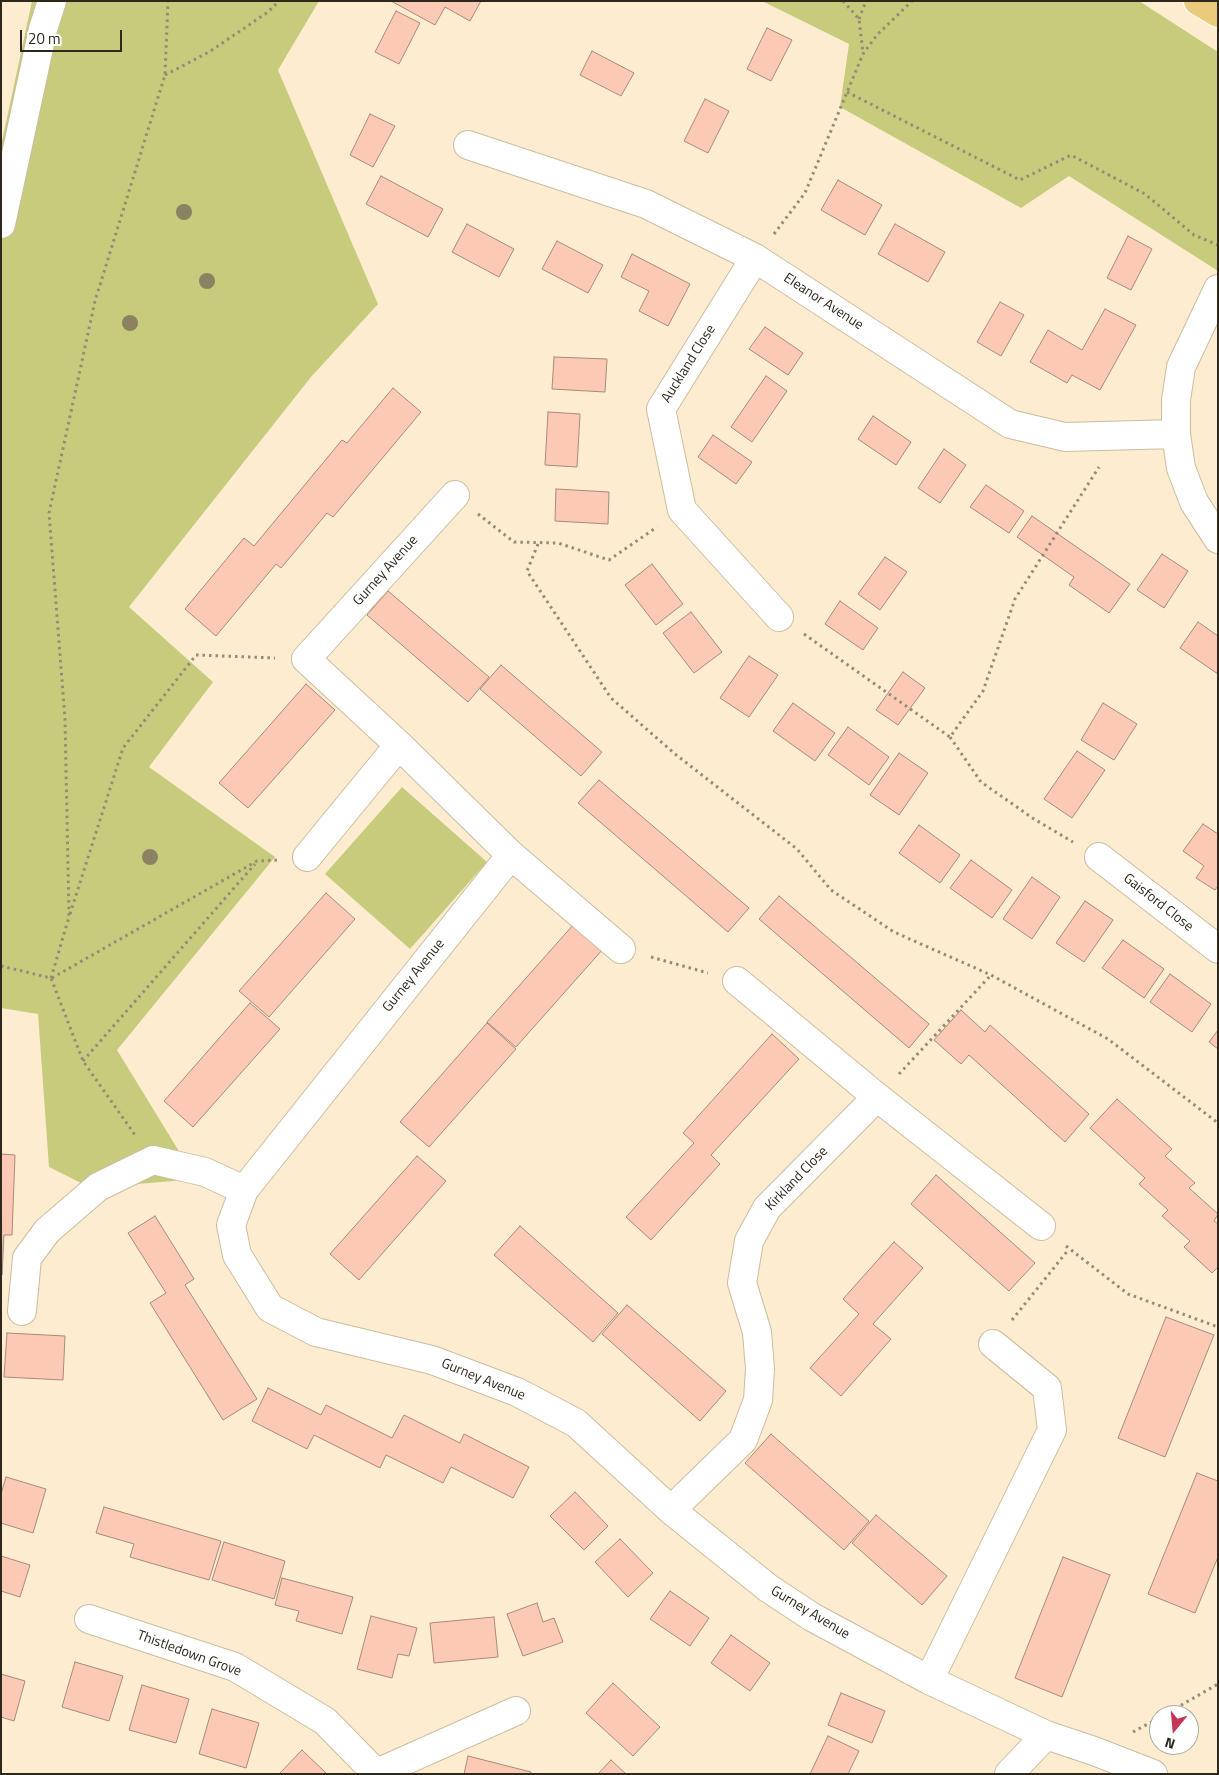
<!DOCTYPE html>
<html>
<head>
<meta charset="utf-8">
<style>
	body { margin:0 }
	#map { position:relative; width:1219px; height:1775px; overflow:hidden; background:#fdecd0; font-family:"Titillium Web",sans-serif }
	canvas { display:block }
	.frame { position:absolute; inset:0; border:2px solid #2d271c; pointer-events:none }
	.north { position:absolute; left:1149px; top:1705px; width:50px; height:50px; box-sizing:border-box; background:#fff; border:1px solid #aba9a4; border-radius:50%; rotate:197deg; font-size:14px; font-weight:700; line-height:20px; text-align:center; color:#2d271c }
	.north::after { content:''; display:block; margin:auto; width:18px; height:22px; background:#c53557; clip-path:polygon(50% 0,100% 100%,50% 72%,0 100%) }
	.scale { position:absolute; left:20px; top:30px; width:102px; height:22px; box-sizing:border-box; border:2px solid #2d271c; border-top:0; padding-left:6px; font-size:15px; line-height:18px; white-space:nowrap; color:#2d271c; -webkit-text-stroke:4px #fff; paint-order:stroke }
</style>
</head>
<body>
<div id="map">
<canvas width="1219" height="1775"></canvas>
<div class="frame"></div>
<div class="north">N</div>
<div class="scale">20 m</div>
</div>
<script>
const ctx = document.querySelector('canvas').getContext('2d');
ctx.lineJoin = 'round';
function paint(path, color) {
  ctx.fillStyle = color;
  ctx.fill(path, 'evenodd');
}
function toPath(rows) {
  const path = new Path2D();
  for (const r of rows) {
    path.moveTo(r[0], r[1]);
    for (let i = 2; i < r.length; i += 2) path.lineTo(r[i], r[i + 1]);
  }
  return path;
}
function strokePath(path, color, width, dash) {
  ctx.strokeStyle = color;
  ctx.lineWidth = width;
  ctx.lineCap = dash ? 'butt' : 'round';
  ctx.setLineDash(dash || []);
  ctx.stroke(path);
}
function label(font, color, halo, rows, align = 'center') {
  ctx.font = font + ' "Titillium Web",sans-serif';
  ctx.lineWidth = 4.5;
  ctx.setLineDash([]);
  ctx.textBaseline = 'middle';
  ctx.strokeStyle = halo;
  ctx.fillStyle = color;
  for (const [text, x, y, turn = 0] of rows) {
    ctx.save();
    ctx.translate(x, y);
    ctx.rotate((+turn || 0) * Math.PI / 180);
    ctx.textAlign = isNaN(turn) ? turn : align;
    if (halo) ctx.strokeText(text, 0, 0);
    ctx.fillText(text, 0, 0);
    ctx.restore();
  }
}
paint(toPath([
	[32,1,319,1,278,70,378,304,311,377,129,607,213,682,149,767,275,857,117,1050,196,1179,91,1188,49,1167,38,1014,1,1008,1,146],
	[762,1,1139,1,1218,52,1218,271,1069,176,1021,208,840,107,849,44],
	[402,787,487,862,410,949,325,874]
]), '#c7cc7d');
const building = toPath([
	[391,1,481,1,470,21,445,7,435,25,391,1],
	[396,11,420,23,399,64,375,52,396,11],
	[767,28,792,40,771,81,747,69,767,28],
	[592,51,634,73,621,96,580,75,592,51],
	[705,99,729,111,708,153,684,141,705,99],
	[370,114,395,126,373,167,350,155,370,114],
	[381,176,443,209,428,237,366,204,381,176],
	[838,180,882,205,865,235,821,210,838,180],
	[467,224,514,249,499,277,452,252,467,224],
	[895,224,945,252,928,282,878,254,895,224],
	[1128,236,1152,249,1131,290,1107,278,1128,236],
	[557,241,603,265,588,293,542,269,557,241],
	[632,254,690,284,668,326,639,311,649,291,621,277,632,254],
	[1000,302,1024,315,1001,356,977,342,1000,302],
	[1105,309,1136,325,1100,390,1072,375,1067,383,1030,362,1048,330,1082,350,1105,309],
	[765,327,803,353,788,375,749,349,765,327],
	[554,357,607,359,605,392,552,389,554,357],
	[766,376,787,391,752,442,731,427,766,376],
	[393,388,421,412,333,517,327,513,281,568,276,564,216,636,185,609,244,538,254,546,342,440,347,443,393,388],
	[548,412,580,414,577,467,545,465,548,412],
	[873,416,911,442,896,465,858,439,873,416],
	[713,435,752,462,736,484,698,457,713,435],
	[944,449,966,465,940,503,918,488,944,449],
	[986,485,1024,511,1009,533,970,507,986,485],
	[556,489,609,492,608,524,555,521,556,489],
	[1032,516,1130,584,1109,613,1069,585,1074,577,1017,537,1032,516],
	[1162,554,1188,571,1164,608,1137,590,1162,554],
	[885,557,907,572,880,610,858,594,885,557],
	[652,564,683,604,656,625,625,585,652,564],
	[388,591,489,677,468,702,367,615,388,591],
	[840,601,878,628,863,650,825,624,840,601],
	[691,612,722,652,694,673,663,633,691,612],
	[1198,622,1218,636,1218,674,1180,648,1198,622],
	[749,656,778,675,749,717,720,698,749,656],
	[501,665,602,752,581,776,480,689,501,665],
	[903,672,925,688,898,725,876,710,903,672],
	[306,684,335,710,248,808,219,783,306,684],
	[793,703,835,733,815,761,773,731,793,703],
	[1103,703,1137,724,1114,760,1081,740,1103,703],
	[848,727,889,757,869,785,828,755,848,727],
	[1077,751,1105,770,1072,818,1044,799,1077,751],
	[899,753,928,773,899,815,870,795,899,753],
	[599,780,749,908,728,932,578,803,599,780],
	[1203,824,1218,834,1218,886,1215,890,1196,878,1204,866,1183,851,1203,824],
	[919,825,960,855,940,883,899,853,919,825],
	[971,860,1012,890,992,918,950,888,971,860],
	[1032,877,1060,897,1032,939,1003,919,1032,877],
	[326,893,355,919,269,1017,239,991,326,893],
	[779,896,929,1024,909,1048,759,919,779,896],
	[1085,901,1113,920,1084,962,1056,943,1085,901],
	[574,924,603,949,516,1047,487,1022,574,924],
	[1123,940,1164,969,1144,998,1102,968,1123,940],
	[1170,974,1211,1004,1192,1032,1150,1002,1170,974],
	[250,1003,280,1029,193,1127,164,1101,250,1003],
	[961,1010,985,1032,990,1025,1089,1114,1065,1142,969,1055,961,1064,934,1040,961,1010],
	[487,1023,516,1049,429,1147,400,1122,487,1023],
	[1218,1030,1218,1049,1209,1042,1218,1030],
	[772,1034,799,1059,711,1155,720,1164,651,1240,626,1217,694,1143,683,1133,772,1034],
	[1117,1099,1172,1149,1165,1156,1195,1183,1189,1188,1218,1214,1214,1221,1218,1224,1218,1267,1212,1273,1184,1247,1190,1241,1162,1216,1168,1210,1139,1184,1145,1178,1090,1128,1117,1099],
	[1,1154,15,1155,12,1235,4,1235,2,1275,1,1154],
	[417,1156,446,1181,359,1280,330,1254,417,1156],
	[936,1175,1035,1263,1009,1291,911,1204,936,1175],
	[155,1216,194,1279,185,1285,257,1399,223,1420,150,1303,166,1293,128,1233,155,1216],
	[520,1226,618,1313,593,1342,494,1255,520,1226],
	[894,1242,923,1268,873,1324,891,1339,841,1396,810,1368,859,1314,843,1299,894,1242],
	[627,1305,726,1391,700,1421,602,1334,627,1305],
	[1166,1317,1214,1335,1165,1457,1118,1438,1166,1317],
	[7,1333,65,1336,63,1380,4,1377,7,1333],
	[268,1388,321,1415,326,1405,392,1438,404,1415,460,1443,464,1434,529,1467,513,1498,451,1467,443,1483,386,1455,380,1468,314,1435,307,1449,252,1421,268,1388],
	[771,1434,869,1521,844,1550,745,1463,771,1434],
	[1197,1473,1218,1481,1218,1557,1195,1613,1148,1594,1197,1473],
	[6,1477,46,1489,33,1533,1,1523,1,1494,6,1477],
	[575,1492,608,1526,584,1550,550,1516,575,1492],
	[104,1507,221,1541,209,1580,130,1557,134,1544,96,1533,104,1507],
	[876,1515,947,1576,922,1605,852,1543,876,1515],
	[620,1539,653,1573,628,1597,595,1562,620,1539],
	[224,1542,285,1561,274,1599,212,1580,224,1542],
	[1,1556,30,1565,20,1597,1,1591,1,1556],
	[1063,1557,1110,1575,1062,1697,1015,1678,1063,1557],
	[282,1578,353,1597,342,1634,296,1621,299,1611,275,1605,282,1578],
	[670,1591,709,1618,690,1646,650,1619,670,1591],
	[537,1603,543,1622,554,1618,563,1642,523,1656,507,1614,537,1603],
	[371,1616,417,1628,409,1656,398,1654,392,1678,357,1669,371,1616],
	[494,1617,498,1657,434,1663,430,1623,494,1617],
	[731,1635,770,1663,750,1691,711,1663,731,1635],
	[75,1662,123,1676,109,1721,62,1707,75,1662],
	[1,1674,25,1681,14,1721,1,1717,1,1674],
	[613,1683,660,1727,633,1756,586,1713,613,1683],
	[142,1685,189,1699,176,1743,129,1730,142,1685],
	[841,1693,885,1711,872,1743,828,1725,841,1693],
	[212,1709,259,1723,246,1768,199,1754,212,1709],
	[828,1736,859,1751,848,1774,810,1774,828,1736],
	[302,1750,327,1774,279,1774,302,1750],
	[468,1756,531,1772,531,1774,464,1774,468,1756],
	[611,1760,626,1774,598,1774,611,1760]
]);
paint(building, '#fcc9b5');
strokePath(building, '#a8897e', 1);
const minor = toPath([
	[468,145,646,204,755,258,1010,424,1065,437,1176,434],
	[1,224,43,29,52,1],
	[755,258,661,409,682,510,779,617],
	[1218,289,1181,367,1176,400,1176,434,1181,468,1194,502,1218,539],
	[455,495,306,659,399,745,511,855],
	[307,857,399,745],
	[1099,857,1218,949],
	[621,949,511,855,244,1190,231,1225,237,1255,270,1308,316,1332,432,1360,517,1392,576,1423,671,1510,768,1588,812,1617,929,1680,1046,1735,1094,1751,1153,1774],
	[737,981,877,1097],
	[22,1311,27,1258,47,1231,98,1187,153,1160,205,1172,244,1190],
	[671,1510,743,1440,758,1400,760,1369,757,1332,742,1283,749,1241,767,1208,877,1097,1041,1226],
	[89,1619,235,1667,325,1721,377,1774],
	[929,1680,1052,1430,1047,1388,993,1344],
	[377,1773,516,1711],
	[1009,1774,1046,1735]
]);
const major = toPath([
	[1198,1,1218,13]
]);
strokePath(minor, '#ccbca1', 30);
strokePath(major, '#fff', 30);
strokePath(toPath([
	[843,1,859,19,863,53],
	[859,19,866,1],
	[165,75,209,52,268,12,279,1],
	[847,92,1020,180,1071,155,1145,194,1194,235,1218,245],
	[774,234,805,193,863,54,877,35,912,1],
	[478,514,514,542,558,543,609,560,657,527],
	[538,544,527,571,611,698,675,754,797,849,831,890,894,932,991,975,1108,1039,1218,1123],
	[804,634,950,737,983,691,1015,599,1099,467],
	[950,737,981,782,1034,819,1073,842],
	[70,914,123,748,196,655,275,658],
	[651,957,708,973],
	[1,966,51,978,83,1061,135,1135],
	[51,978,69,917,65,719,49,513,95,301,165,75,168,1],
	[52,978,257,861,277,860],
	[83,1061,255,864],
	[899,1074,991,975],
	[1066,1246,1128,1294,1218,1327],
	[1012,1320,1069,1249],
	[1164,1715,1218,1684],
	[1133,1732,1159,1718]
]), '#968a77', 3, [2.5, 4]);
strokePath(minor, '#fff', 28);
strokePath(major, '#eacb7e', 28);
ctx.fillStyle = '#8a8261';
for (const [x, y] of [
	[184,212],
	[207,281],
	[130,323],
	[150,857]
]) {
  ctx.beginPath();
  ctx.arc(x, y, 8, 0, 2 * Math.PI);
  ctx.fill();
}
label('14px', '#2d271c', '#fff', [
	["Eleanor Avenue",823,302,33],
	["Auckland Close",689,364,-58],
	["Gurney Avenue",386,571,-48],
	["Gaisford Close",1158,903,38],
	["Gurney Avenue",414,976,-51],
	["Kirkland Close",797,1179,-46],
	["Gurney Avenue",483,1380,22],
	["Gurney Avenue",810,1613,31],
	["Thistledown Grove",189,1654,20]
]);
</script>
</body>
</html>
